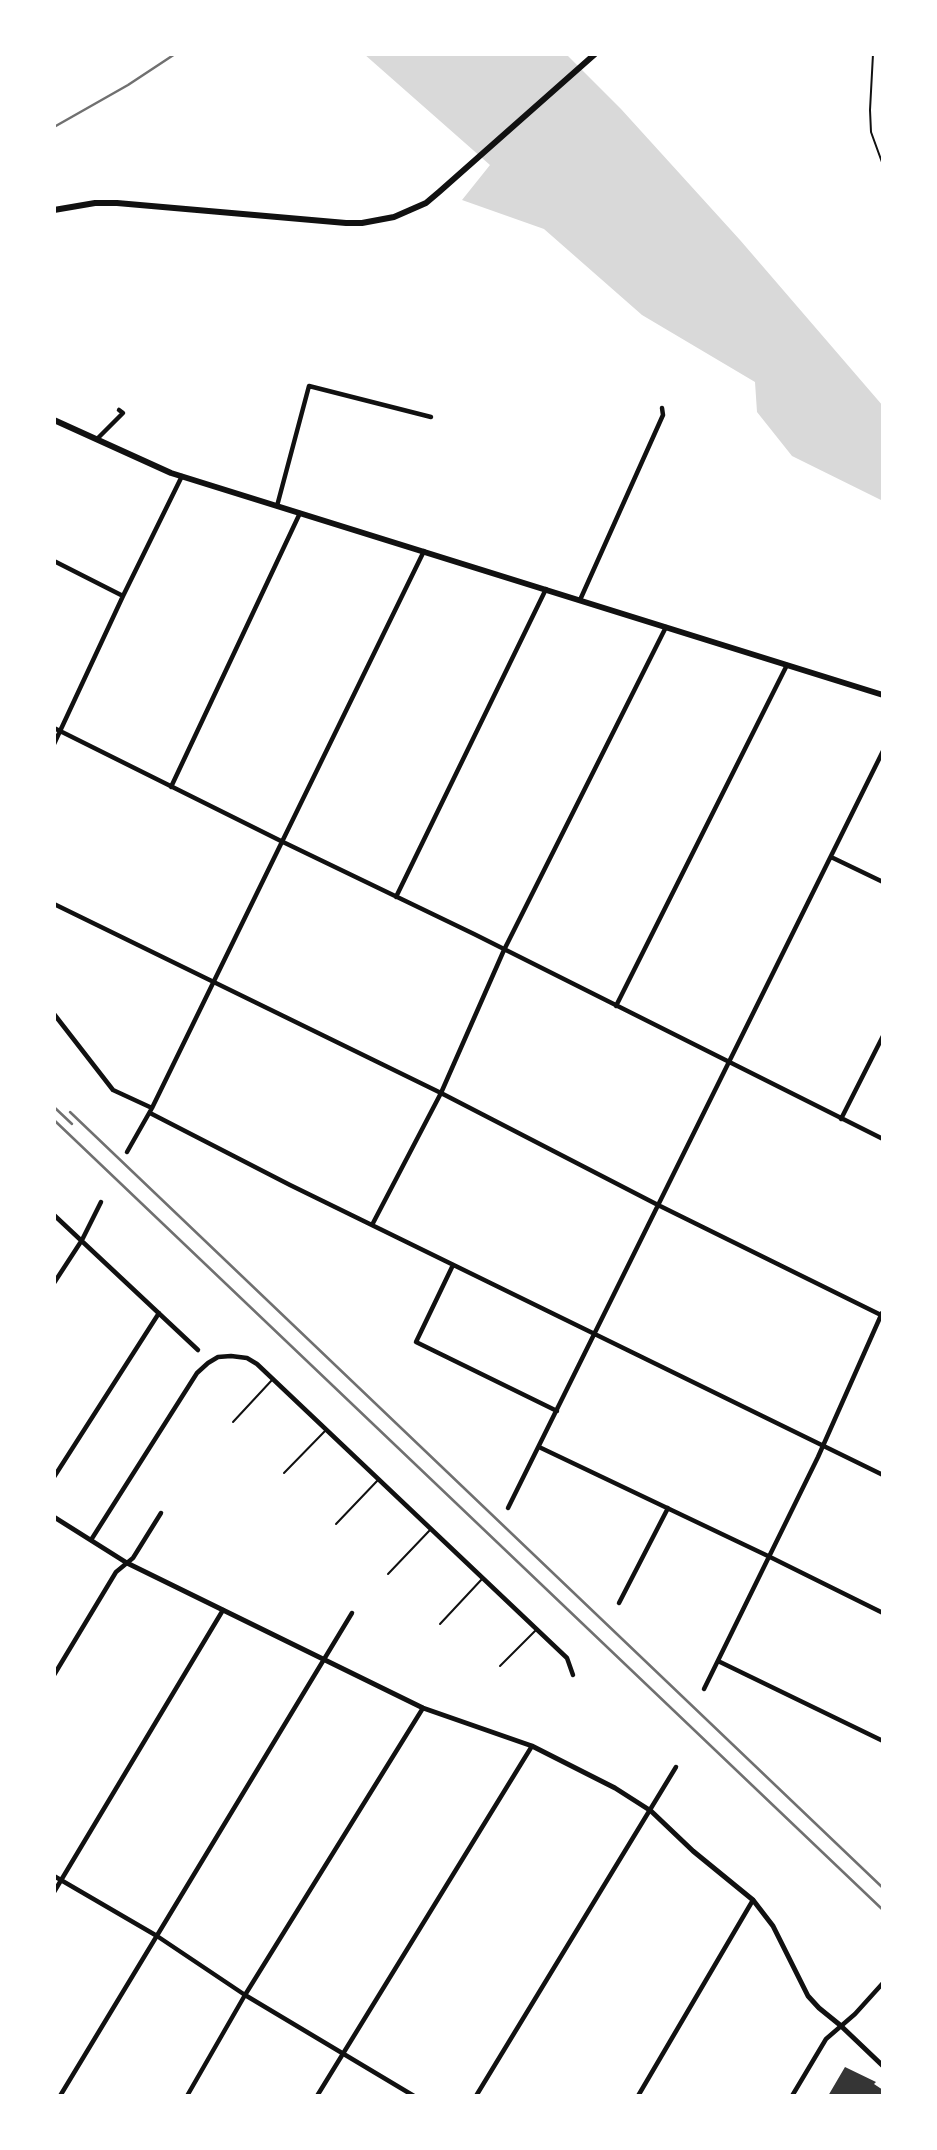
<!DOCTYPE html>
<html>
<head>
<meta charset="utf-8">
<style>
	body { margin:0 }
	#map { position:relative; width:937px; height:2150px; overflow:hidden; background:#fff; font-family:Arial,sans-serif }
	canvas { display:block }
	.frame { position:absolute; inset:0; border:56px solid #fff; pointer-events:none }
</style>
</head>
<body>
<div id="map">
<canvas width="937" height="2150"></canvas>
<div class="frame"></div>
</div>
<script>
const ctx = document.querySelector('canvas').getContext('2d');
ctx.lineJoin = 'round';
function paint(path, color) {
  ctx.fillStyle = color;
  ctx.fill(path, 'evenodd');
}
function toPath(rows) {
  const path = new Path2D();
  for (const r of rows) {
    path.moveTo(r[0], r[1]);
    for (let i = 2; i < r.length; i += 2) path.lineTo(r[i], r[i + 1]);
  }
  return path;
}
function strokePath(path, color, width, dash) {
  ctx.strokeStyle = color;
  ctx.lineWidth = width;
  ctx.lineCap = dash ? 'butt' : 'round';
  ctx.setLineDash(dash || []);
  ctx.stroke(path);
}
paint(toPath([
	[364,54,566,54,621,109,740,240,883,406,883,501,792,456,757,412,755,382,642,315,544,229,462,200,490,165]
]), '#d9d9d9');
paint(toPath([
	[845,2067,876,2082,874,2084,883,2090,883,2096,828,2096]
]), '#353535');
strokePath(toPath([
	[873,54,870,110,871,132,883,165],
	[233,1422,272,1380],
	[284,1473,325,1431],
	[336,1524,378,1480],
	[388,1574,430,1530],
	[440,1624,482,1579],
	[500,1666,536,1630]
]), '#111', 2);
strokePath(toPath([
	[97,439,123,413,119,410],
	[277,506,309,386,431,417],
	[54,561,123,596],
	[580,600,663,415,662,408],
	[54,728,283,842,474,934,883,1139],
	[54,744,123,596,182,476],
	[171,787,300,513],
	[831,857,883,882],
	[396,897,546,589],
	[54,904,441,1093,658,1205,883,1316],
	[616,1006,787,665],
	[54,1014,113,1090,152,1108],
	[150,1113,290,1185,883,1475],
	[841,1119,883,1036],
	[127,1152,152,1108,424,551],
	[54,1215,198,1350],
	[372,1225,441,1093,504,950,666,627],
	[453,1265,416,1342,557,1411],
	[54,1283,82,1240,101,1202],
	[539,1447,768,1556,883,1613],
	[54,1477,159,1313],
	[508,1508,883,751],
	[91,1540,197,1373,208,1363,218,1357,231,1356,247,1358,257,1364,567,1658,573,1675],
	[619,1603,668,1508],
	[718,1661,883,1741],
	[54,1675,116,1572,133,1558,161,1513],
	[704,1689,818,1457,882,1313],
	[54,1876,157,1936,245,1995,414,2096],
	[54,1892,223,1610],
	[60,2096,352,1613],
	[187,2096,245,1995,423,1708],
	[317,2096,532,1746],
	[476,2096,676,1767],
	[638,2096,753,1900],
	[792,2096,826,2039,855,2014,883,1983]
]), '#111', 4.5);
strokePath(toPath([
	[54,1517,127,1563,423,1708,532,1746,615,1788,651,1811,693,1851,753,1900,773,1926,808,1996,819,2008,840,2025,883,2066]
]), '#111', 5);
strokePath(toPath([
	[54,210,95,203,117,203,346,223,362,223,394,217,426,203,439,192,595,54],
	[54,420,171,473,883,695]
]), '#111', 6);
strokePath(toPath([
	[54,127,128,85,175,54],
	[54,1107,72,1124],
	[70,1112,883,1888],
	[54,1120,883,1910]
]), '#707070', 2.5);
</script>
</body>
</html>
